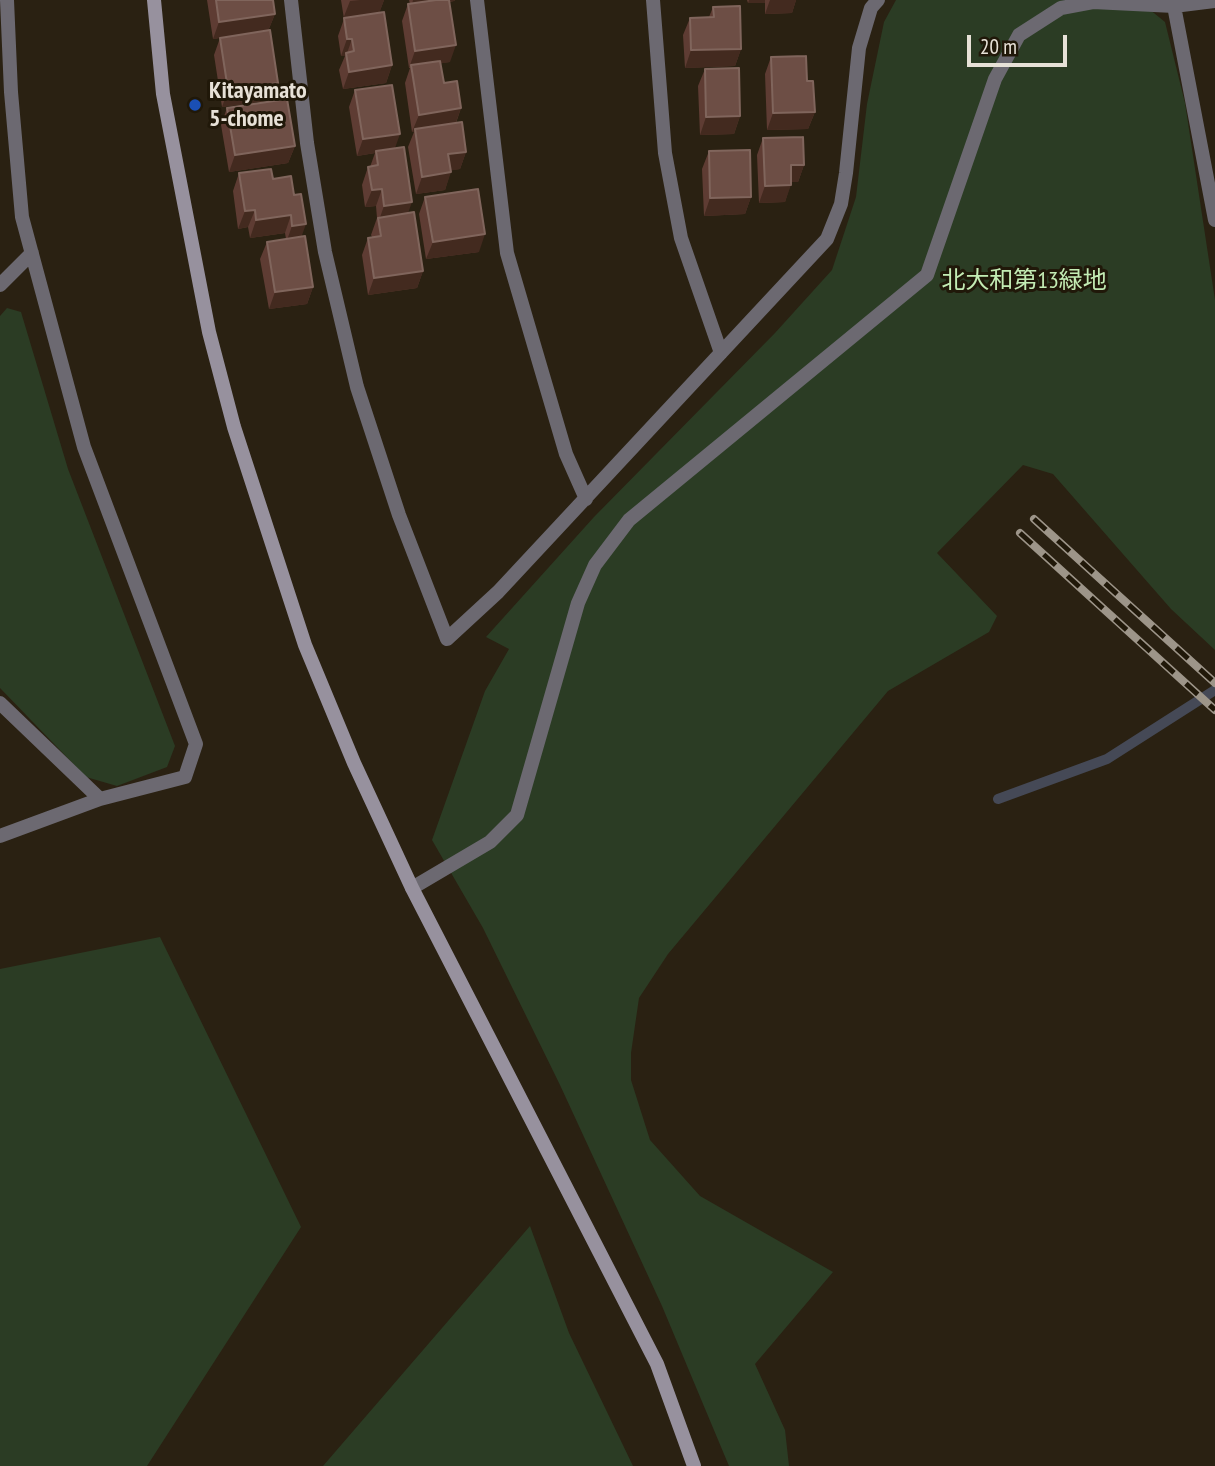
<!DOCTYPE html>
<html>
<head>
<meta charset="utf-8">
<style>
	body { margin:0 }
	#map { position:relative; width:1215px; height:1466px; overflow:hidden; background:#2a2112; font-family:"PT Sans Narrow",sans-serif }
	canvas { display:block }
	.scale { position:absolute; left:967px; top:35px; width:100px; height:32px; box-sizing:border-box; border:4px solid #e7e1d7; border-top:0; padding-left:9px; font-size:21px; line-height:24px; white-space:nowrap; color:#e7e1d7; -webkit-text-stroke:5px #201809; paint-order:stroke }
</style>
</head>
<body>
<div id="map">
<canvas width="1215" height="1466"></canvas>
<div class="scale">20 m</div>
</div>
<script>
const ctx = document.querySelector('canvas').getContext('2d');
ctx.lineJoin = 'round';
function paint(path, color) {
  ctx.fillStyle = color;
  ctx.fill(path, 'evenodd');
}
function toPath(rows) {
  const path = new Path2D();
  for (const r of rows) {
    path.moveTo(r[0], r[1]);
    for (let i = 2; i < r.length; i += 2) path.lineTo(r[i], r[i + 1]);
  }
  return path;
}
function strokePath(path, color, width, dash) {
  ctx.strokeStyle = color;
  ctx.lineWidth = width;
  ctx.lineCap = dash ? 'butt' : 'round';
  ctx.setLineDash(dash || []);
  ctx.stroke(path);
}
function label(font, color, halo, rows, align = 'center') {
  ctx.font = font + ' "PT Sans Narrow","Noto Sans JP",sans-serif';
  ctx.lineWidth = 6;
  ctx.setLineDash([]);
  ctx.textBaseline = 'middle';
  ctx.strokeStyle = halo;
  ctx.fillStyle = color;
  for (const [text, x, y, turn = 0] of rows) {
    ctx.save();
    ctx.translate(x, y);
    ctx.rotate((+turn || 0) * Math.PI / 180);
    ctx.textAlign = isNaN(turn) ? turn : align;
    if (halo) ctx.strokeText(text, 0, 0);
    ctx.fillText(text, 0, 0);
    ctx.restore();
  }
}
paint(toPath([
	[896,0,1138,0,1165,22,1185,103,1215,300,1215,650,1171,609,1053,474,1023,465,937,553,997,616,989,632,888,691,668,954,639,998,631,1053,631,1080,650,1140,700,1196,833,1272,755,1364,785,1430,789,1466,729,1466,662,1306,560,1085,483,928,432,840,485,691,509,649,486,637,594,517,775,333,832,270,856,197,867,104,884,22],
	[7,308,21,312,68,469,175,746,167,767,117,786,86,777,0,688,0,316],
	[160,937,301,1227,147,1466,0,1466,0,969],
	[530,1226,569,1333,633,1466,323,1466]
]), '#2b3c24');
strokePath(toPath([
	[998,799,1107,759,1215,690]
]), '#454956', 10);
strokePath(toPath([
	[291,0,307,143,325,252,357,387,399,515,447,639,498,592,827,239,841,204,846,173,859,48,871,8,878,0],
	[477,0,507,253,566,454,586,499],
	[653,0,665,153,681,238,721,353],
	[1174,6,1215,220],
	[0,285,32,253],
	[0,703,100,799],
	[0,836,100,799,185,777,196,744,84,447,22,217,11,92,7,0],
	[412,888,490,842,517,815,578,603,595,565,629,520,927,275,995,79,1019,35,1061,8,1093,2,1174,6,1215,1]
]), '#6c6971', 14);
strokePath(toPath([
	[154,0,163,94,209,332,234,427,305,645,354,763,412,888,657,1364,694,1466]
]), '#97919e', 14);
const rail = toPath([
	[1034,519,1215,683],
	[1020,533,1215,710]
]);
strokePath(rail, '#9d9589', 8);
strokePath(rail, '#201809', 5, [16]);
paint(toPath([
	[207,0,273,0,275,14,268,31,271,100,222,107,214,55,220,38,244,34,213,39],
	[341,0,384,0,379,13,392,65,386,83,343,89,339,70,345,56,341,56,338,36,344,19],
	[409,0,455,0,454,1,449,2,450,62,440,63,444,83,461,108,456,123,466,152,460,169,451,170,445,190,416,194,408,147,414,132,412,132,405,83,410,68,409,68,402,21,408,4,410,4],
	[747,0,796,0,792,13,765,14,765,3,748,3],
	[713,7,741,49,735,66,685,68,683,35,690,18,709,17],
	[771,57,807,81,815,112,808,129,767,130,765,74],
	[705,69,740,116,734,134,700,135,698,86],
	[355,90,394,148,408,213,423,271,417,288,368,295,362,255,368,238,372,237,371,235,377,218,376,206,365,207,362,185,368,167,370,167,375,153,357,156,349,107],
	[227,108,295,146,288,163,229,172,221,125],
	[763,138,804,165,798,182,791,182,785,202,759,203,757,155],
	[709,151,751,197,745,214,704,216,702,169],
	[239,173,273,179,294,195,302,237,313,287,307,304,269,309,260,259,267,242,286,239,285,233,250,238,248,227,238,229,233,191],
	[425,197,479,252,426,259,419,214]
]), '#5e3c33');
paint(toPath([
	[360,0,384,0,379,14,343,19,350,1],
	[413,0,455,0,454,1,411,8],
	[749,0,765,0,765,3,748,3],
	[770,0,796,0,792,13,765,14],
	[275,14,268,31,213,39,219,22],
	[347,39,352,39,346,56,346,53,345,56,341,56],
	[456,45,450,62,411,68,411,65,409,68,415,51],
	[741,49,735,66,685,68,691,50],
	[392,65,386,83,343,89,349,72],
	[278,83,271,100,222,107,228,90],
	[461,108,455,125,415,129,414,132,412,132,419,115],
	[815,112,808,129,767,130,773,113],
	[740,116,734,134,700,135,706,117],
	[400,134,394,151,376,151,375,153,357,156,363,139],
	[295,146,288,163,229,172,235,155],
	[466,152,460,169,442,172,448,154],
	[791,165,804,165,798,182,784,182],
	[451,172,445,190,416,194,422,177],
	[791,185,785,202,759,203,765,186],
	[382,189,376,206,365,207,372,190],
	[751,197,745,214,704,216,710,198],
	[412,202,406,219,378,223,384,206],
	[255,210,248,227,238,229,245,211],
	[291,215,285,233,250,238,256,220],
	[306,224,300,241,286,243,292,226],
	[485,234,479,252,426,259,433,242],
	[423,271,417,288,368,295,374,278],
	[313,287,307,304,269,309,275,292]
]), '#432a1f');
const building = toPath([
	[216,0,273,0,275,14,219,22,216,0],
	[436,0,449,0,456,45,415,51,408,4,436,0],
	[740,6,741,49,691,50,690,18,714,17,713,7,740,6],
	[384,12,392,65,349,72,346,53,354,51,352,39,347,39,344,18,384,12],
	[270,30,278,83,228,90,220,38,270,30],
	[806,56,807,81,813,81,815,112,773,113,771,57,806,56],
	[440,61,444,83,457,81,461,108,419,115,411,65,440,61],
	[739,68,740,116,706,117,705,69,739,68],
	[392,85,400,134,363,139,355,90,392,85],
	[287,99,295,146,235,155,227,108,287,99],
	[462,122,466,152,448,154,451,172,422,177,415,129,462,122],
	[803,137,804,165,791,165,791,185,765,186,763,138,803,137],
	[404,147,412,202,384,206,382,189,372,190,368,167,378,165,376,151,404,147],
	[750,150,751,197,710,198,709,151,750,150],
	[271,169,273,179,291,176,294,195,301,194,306,224,292,226,291,215,256,220,255,210,245,211,239,173,271,169],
	[478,189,485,234,433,242,425,197,478,189],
	[414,212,423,271,374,278,368,238,381,236,378,218,414,212],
	[305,236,313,287,275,292,267,242,305,236]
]);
paint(building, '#6d4e45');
strokePath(building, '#80655c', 2);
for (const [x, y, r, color] of [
	[195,105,7,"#1a4fb4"]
]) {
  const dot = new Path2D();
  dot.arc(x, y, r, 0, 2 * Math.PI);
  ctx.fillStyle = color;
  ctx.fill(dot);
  strokePath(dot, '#201809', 2.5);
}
label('bold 24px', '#e7e1d7', '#201809', [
	["Kitayamato",209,91],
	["5-chome",209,119]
], 'left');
label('24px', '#c3ecb4', '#201809', [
	["北大和第13緑地",1024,281]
]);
</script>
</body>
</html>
